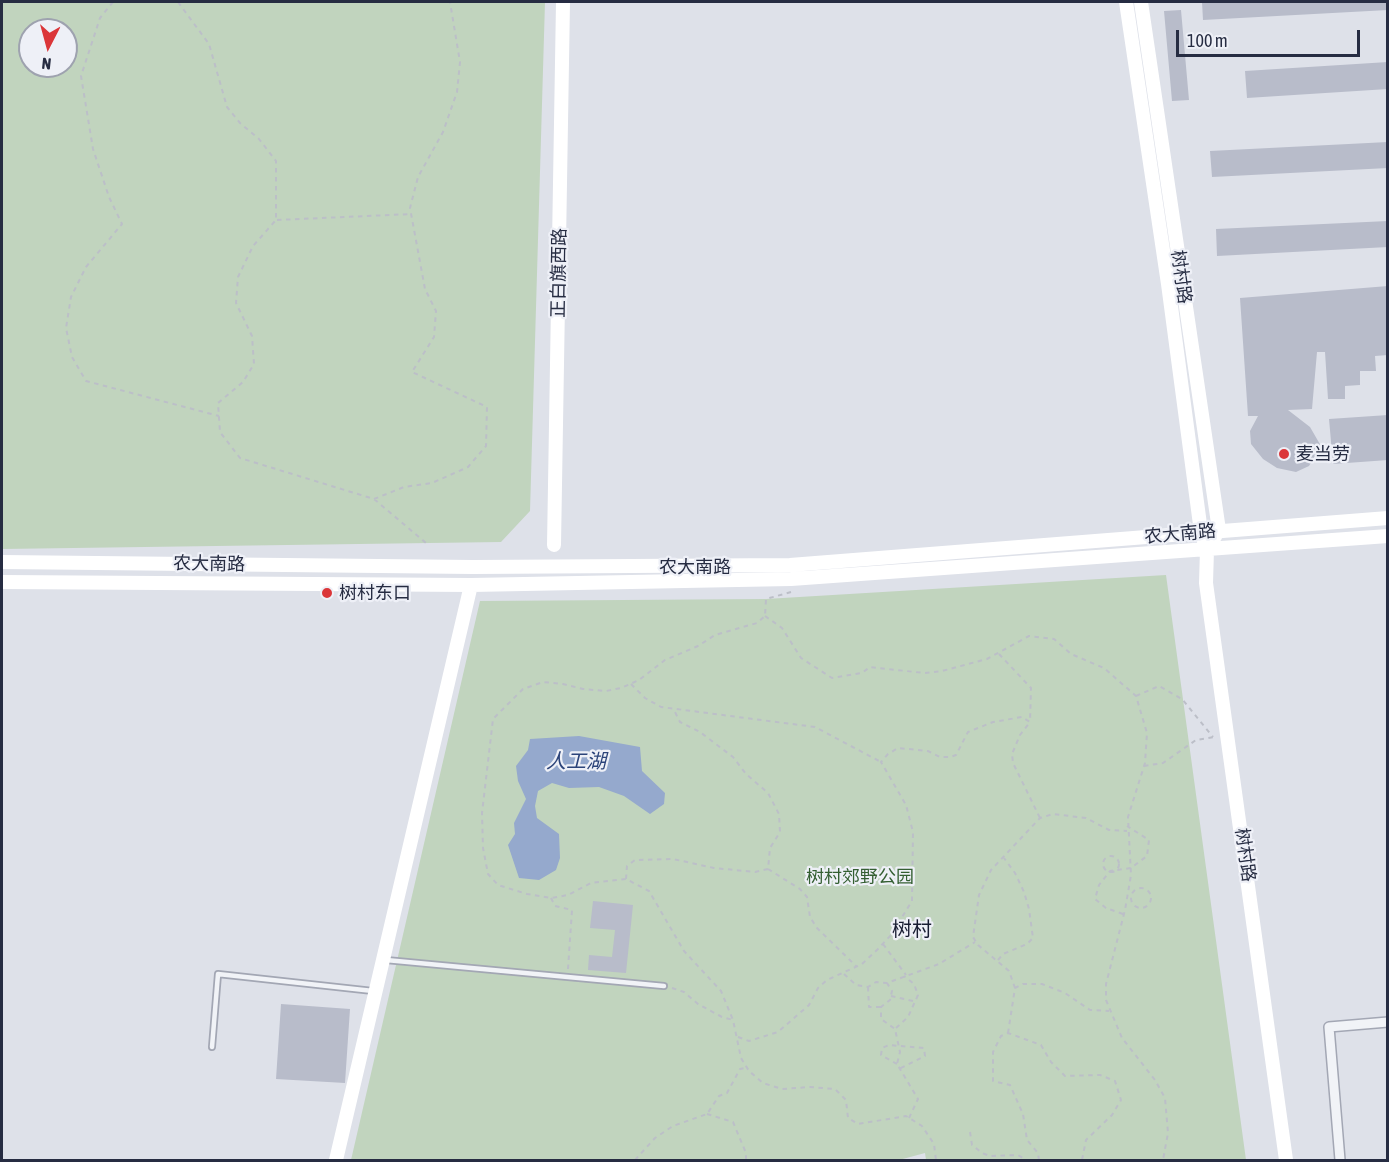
<!DOCTYPE html>
<html>
<head>
<meta charset="utf-8">
<style>
	body { margin:0 }
	#map { position:relative; width:1389px; height:1162px; overflow:hidden; background:#dee1e9; font-family:"Asap Condensed",sans-serif }
	canvas { display:block }
	.frame { position:absolute; inset:0; border:3px solid #262c42; pointer-events:none }
	.north { position:absolute; left:18px; top:18px; width:60px; height:60px; box-sizing:border-box; background:#eef0f7; border:2px solid #9ea2af; border-radius:50%; rotate:186deg; font-size:16px; font-weight:700; line-height:24px; text-align:center; color:#262c42 }
	.north::after { content:''; display:block; margin:auto; width:21px; height:27px; background:#db3639; clip-path:polygon(50% 0,100% 100%,50% 72%,0 100%) }
	.scale { position:absolute; left:1176px; top:30px; width:184px; height:27px; box-sizing:border-box; border:3px solid #262c42; border-top:0; padding-left:8px; font-size:18px; line-height:21px; white-space:nowrap; color:#262c42; -webkit-text-stroke:4px #eef0f7; paint-order:stroke }
</style>
</head>
<body>
<div id="map">
<canvas width="1389" height="1162"></canvas>
<div class="frame"></div>
<div class="north">N</div>
<div class="scale">100 m</div>
</div>
<script>
const ctx = document.querySelector('canvas').getContext('2d');
ctx.lineJoin = 'round';
function paint(path, color) {
  ctx.fillStyle = color;
  ctx.fill(path, 'evenodd');
}
function toPath(rows) {
  const path = new Path2D();
  for (const r of rows) {
    if (r.length === 3) {
      path.moveTo(r[0] + r[2], r[1]);
      path.arc(r[0], r[1], r[2], 0, 2 * Math.PI);
      continue;
    }
    path.moveTo(r[0], r[1]);
    for (let i = 2; i < r.length; i += 2) path.lineTo(r[i], r[i + 1]);
  }
  return path;
}
function strokePath(path, color, width, dash) {
  ctx.strokeStyle = color;
  ctx.lineWidth = width;
  ctx.lineCap = dash ? 'butt' : 'round';
  ctx.setLineDash(dash || []);
  ctx.stroke(path);
}
function label(font, color, halo, rows, align = 'center') {
  ctx.font = font + ' "Asap Condensed","Noto Sans SC",sans-serif';
  ctx.lineWidth = 4.5;
  ctx.setLineDash([]);
  ctx.textBaseline = 'middle';
  ctx.strokeStyle = halo;
  ctx.fillStyle = color;
  for (const [text, x, y, turn = 0] of rows) {
    ctx.save();
    ctx.translate(x, y);
    ctx.rotate((+turn || 0) * Math.PI / 180);
    ctx.textAlign = isNaN(turn) ? turn : align;
    if (halo) ctx.strokeText(text, 0, 0);
    ctx.fillText(text, 0, 0);
    ctx.restore();
  }
}
paint(toPath([
	[2,2,545,2,530,511,501,542,2,549],
	[30,30,66,30,66,66,30,66],
	[1166,575,1246,1160,926,1160,925,1153,899,1160,351,1160,480,601,766,599]
]), '#c1d4be');
paint(toPath([
	[579,736,640,747,642,771,665,793,664,804,650,814,624,796,599,787,569,788,552,783,538,791,535,806,537,818,559,834,560,858,556,870,539,880,519,878,508,845,515,834,514,823,526,799,518,781,516,766,528,750,530,739]
]), '#95a9cd');
paint(toPath([
	[1202,2,1388,2,1388,10,1203,20],
	[1181,10,1189,100,1172,101,1164,11],
	[1388,62,1388,89,1247,98,1245,71],
	[1388,142,1388,168,1212,177,1210,151],
	[1388,221,1388,247,1217,256,1216,229],
	[1388,286,1388,355,1375,356,1376,371,1360,371,1360,385,1345,386,1345,399,1328,399,1325,352,1317,352,1312,409,1288,410,1310,427,1321,446,1309,466,1296,472,1277,468,1263,459,1251,444,1250,431,1258,416,1248,416,1240,298],
	[1388,415,1388,460,1333,464,1329,419],
	[593,901,633,905,626,973,588,970,589,955,612,957,615,930,590,928],
	[281,1004,350,1009,345,1083,276,1079]
]), '#b8bcca');
const lane = toPath([
	[386,960,664,986],
	[212,1047,218,974,373,991]
]);
const street = toPath([
	[1340,1160,1329,1027,1388,1022]
]);
strokePath(lane, '#a3a7b4', 8);
strokePath(street, '#a3a7b4', 12);
strokePath(toPath([
	[113,2,100,18,81,76,93,149,109,197,122,224,86,267,71,297,66,328,72,357,86,381,219,416],
	[178,2,209,44,227,107,240,123,259,139,276,161,276,220,253,246,238,277,236,303,252,336,254,364,243,382,218,403,220,432,240,458,374,499,426,543],
	[277,220,412,214],
	[374,499,404,487,432,483,468,467,486,446,487,407,412,372,434,337,436,311,425,289,410,208,418,177,443,132,457,92,460,62,450,2],
	[791,592,766,599,765,616,757,623,715,635,698,646,665,660,639,680,621,688,606,691,583,689,563,684,543,682,523,689,493,719,482,813,483,848,488,874,498,885,527,894,551,898,568,895,591,883,626,879,649,891,684,951,721,991,733,1020,741,1058,749,1071,763,1083,782,1089,810,1087,835,1089,846,1100,848,1118,858,1124,906,1116,922,1126,934,1144,936,1160],
	[765,616,782,628,801,658,832,678,862,673,870,667,924,673,942,671,987,659,1029,636,1054,639,1071,654,1104,668,1136,696,1147,733,1145,763,1128,817,1131,875,1125,910,1106,984,1106,1000,1122,1038,1155,1080,1165,1098,1168,1133,1163,1160],
	[999,654,1031,688,1030,722],
	[631,684,645,698,661,707,815,727,881,762],
	[1136,696,1159,686,1182,699,1213,737],
	[1144,766,1163,763,1196,740,1214,737],
	[1111,864,8],
	[768,869,800,889,807,897,810,917,817,928,857,967],
	[626,879,627,866,635,860,673,859,714,868,755,872,768,869,770,848,780,832,779,814,768,793,746,774,733,757,700,732,680,722,674,710],
	[1141,898,10],
	[551,898,555,906,572,910,568,969],
	[1123,914,1106,908,1095,899,1099,885,1110,871,1131,868,1147,856,1149,840,1127,826],
	[883,944,906,975],
	[998,960,1003,954,1027,944,1033,938,1029,909,1024,892,1015,873,1004,858],
	[844,974,856,985,868,987,876,982,887,983],
	[868,987,869,1007,881,1007],
	[672,988,684,992,698,1004,722,1017,733,1020],
	[1015,988,1009,971,978,945,973,937,979,895,991,870,1040,818,1053,814,1086,818,1109,830,1127,831],
	[891,996,917,1002],
	[896,1028,908,1017,918,995,914,984,904,976],
	[1008,1033,1015,988,1023,984,1042,984,1065,993,1090,1010,1109,1011],
	[738,1037,749,1041,778,1032,809,1005,818,988,827,980,862,964,878,949,891,935,912,901,913,832,906,805,881,762,888,754,898,748,928,751,940,757,950,757,956,755,968,732,993,722,1022,717,1030,722,1020,735,1012,754,1013,763,1040,818],
	[897,1064,881,1055,882,1048,889,1045,924,1048,925,1056,899,1069],
	[707,1114,733,1122,746,1153,746,1160],
	[909,1118,918,1099,897,1064,900,1052,895,1029,881,1019,881,1007,890,1000,892,991,887,983,939,964,975,942],
	[970,1132,972,1145,982,1153,990,1156,1018,1155,1026,1160],
	[635,1160,655,1138,673,1126,707,1114,719,1096,727,1093,740,1069,745,1068],
	[1039,1160,1038,1153,1027,1140,1023,1114,1010,1085,993,1081,993,1052,1001,1036,1008,1033,1041,1045,1051,1062,1065,1076,1100,1075,1115,1081,1121,1100,1112,1115,1086,1140,1082,1160]
]), '#bcbfc8', 2, [4.5, 4.5]);
strokePath(lane, '#f1f3f7', 4.5);
strokePath(street, '#f1f3f7', 9);
strokePath(toPath([
	[1126,2,1168,284,1201,532,1207,550,1206,583,1286,1160],
	[1141,2,1219,530,1214,538],
	[554,545,563,2],
	[2,562,473,567,790,565,1388,518],
	[2,582,471,585,791,579,1388,536],
	[336,1160,471,585]
]), '#fff', 14);
for (const [x, y, r, color] of [
	[1284,454,6,"#db3639"],
	[327,593,6,"#db3639"]
]) {
  const dot = new Path2D();
  dot.arc(x, y, r, 0, 2 * Math.PI);
  ctx.fillStyle = color;
  ctx.fill(dot);
  strokePath(dot, '#eef0f7', 2);
}
label('18px', '#262c42', '#eef0f7', [
	["正白旗西路",559,273,-89],
	["树村路",1181,277,82],
	["农大南路",1180,534,-5],
	["农大南路",209,564,1],
	["农大南路",695,567],
	["树村路",1245,855,82]
]);
label('18px', '#262c42', '#eef0f7', [
	["麦当劳",1296,454],
	["树村东口",339,593]
], 'left');
label('18px', '#345f32', '#eef0f7', [
	["树村郊野公园",860,877]
]);
label('italic 20px', '#2c447a', '#eef0f7', [
	["人工湖",576,762]
]);
label('20px', '#181d32', '#eef0f7', [
	["树村",912,930]
]);
</script>
</body>
</html>
